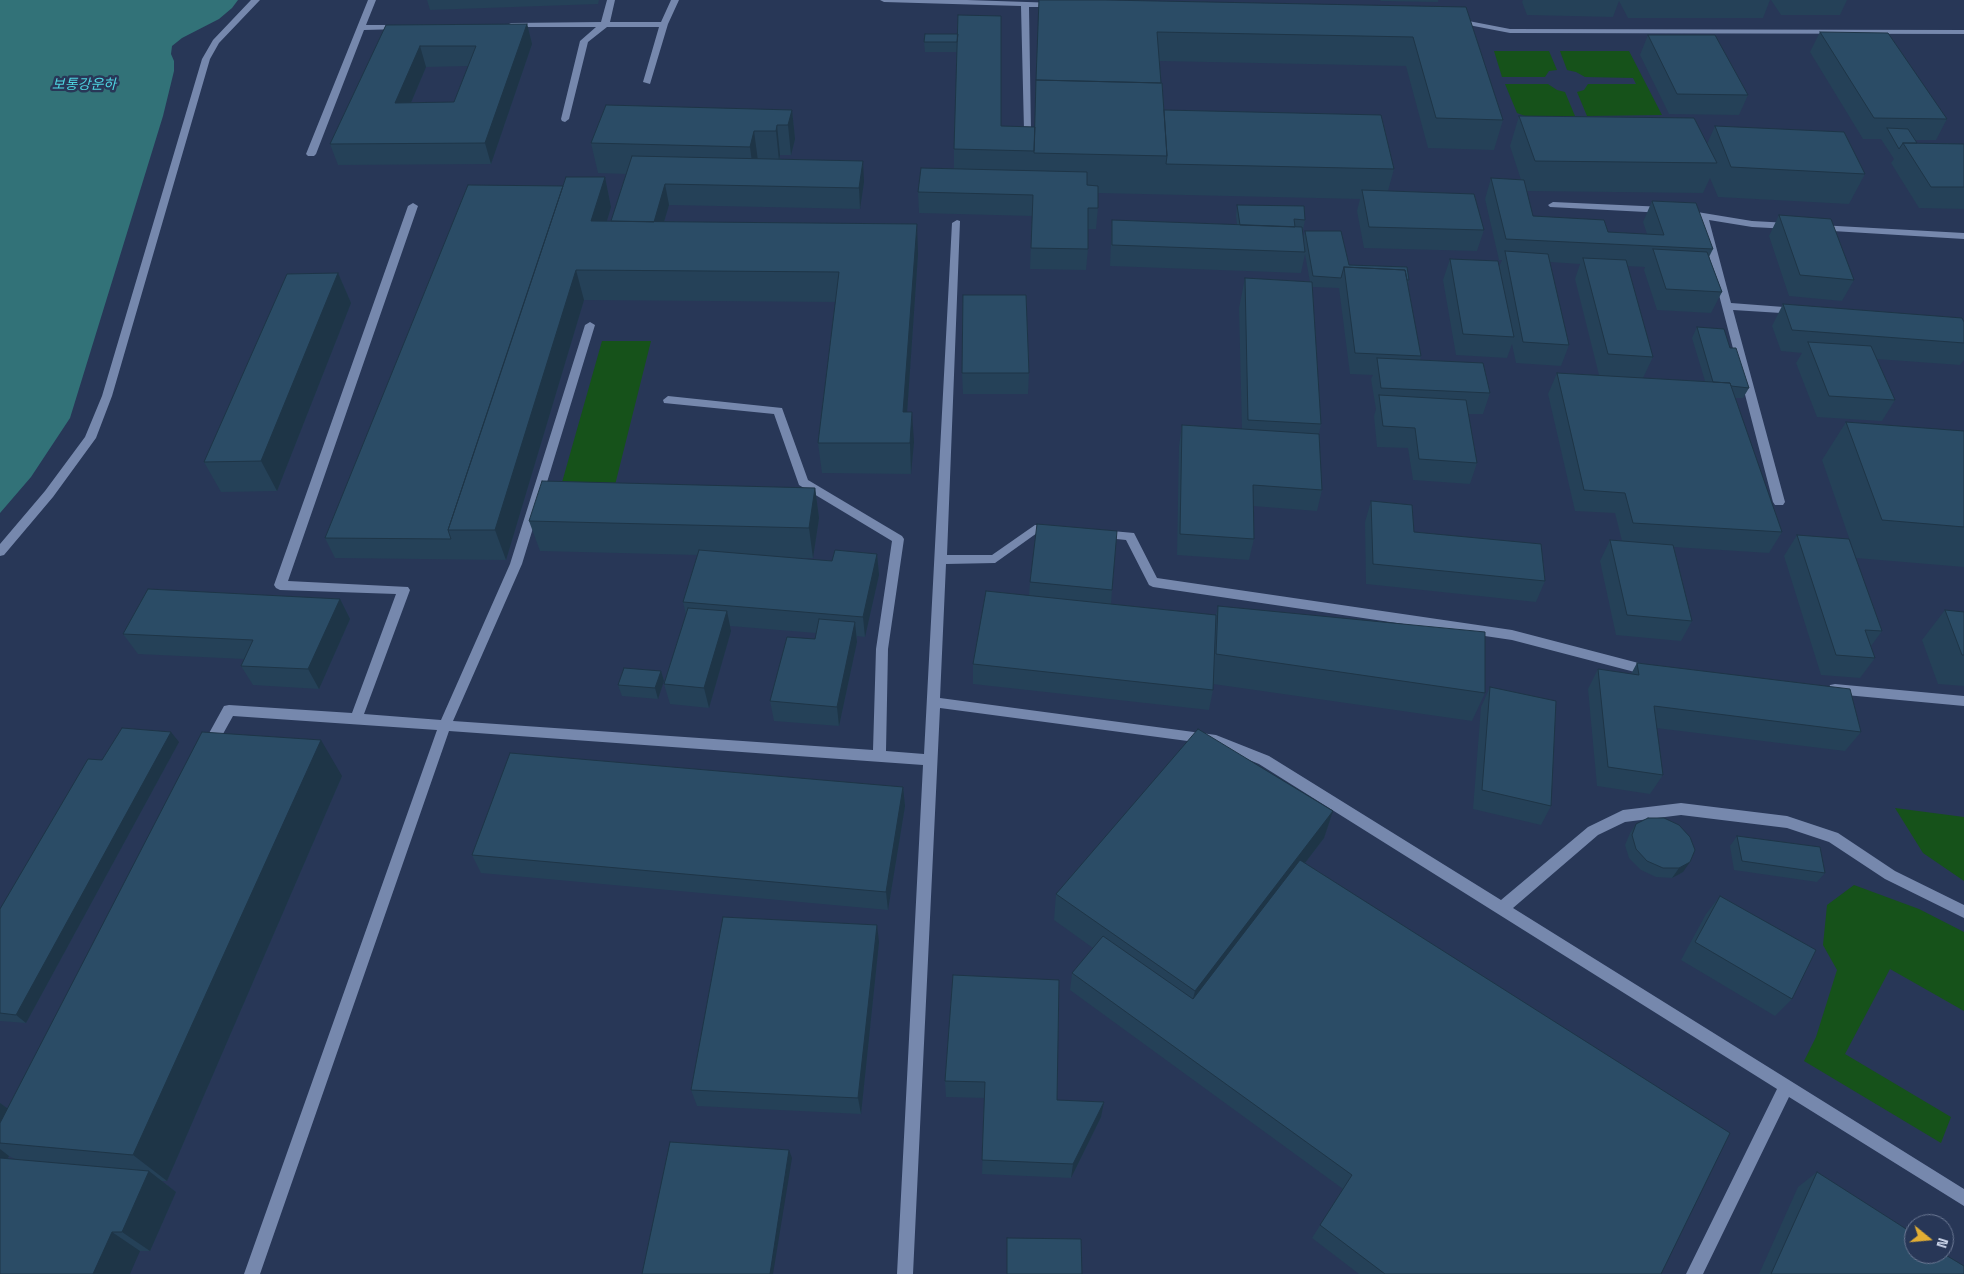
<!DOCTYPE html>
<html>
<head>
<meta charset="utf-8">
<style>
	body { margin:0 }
	#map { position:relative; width:1964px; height:1274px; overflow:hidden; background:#283757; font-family:"Space Grotesk",sans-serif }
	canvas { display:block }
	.north { position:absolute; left:1904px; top:1214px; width:50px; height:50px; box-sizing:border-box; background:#283757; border:1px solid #6c7994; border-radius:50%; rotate:107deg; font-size:14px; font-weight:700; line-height:20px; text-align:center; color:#d1dbef }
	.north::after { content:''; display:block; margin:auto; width:18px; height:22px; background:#e2ae34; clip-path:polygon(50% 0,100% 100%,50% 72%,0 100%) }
</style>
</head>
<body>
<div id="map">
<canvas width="1964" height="1274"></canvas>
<div class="north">N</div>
</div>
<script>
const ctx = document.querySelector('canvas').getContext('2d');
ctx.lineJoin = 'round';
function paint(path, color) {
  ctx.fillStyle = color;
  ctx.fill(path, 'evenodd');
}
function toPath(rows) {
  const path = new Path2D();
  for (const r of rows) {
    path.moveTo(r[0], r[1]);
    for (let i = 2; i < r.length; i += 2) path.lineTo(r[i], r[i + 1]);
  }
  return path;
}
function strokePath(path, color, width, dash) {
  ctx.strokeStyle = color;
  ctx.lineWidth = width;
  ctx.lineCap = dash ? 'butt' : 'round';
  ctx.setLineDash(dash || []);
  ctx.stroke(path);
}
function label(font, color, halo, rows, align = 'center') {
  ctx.font = font + ' "Space Grotesk","Noto Sans KR",sans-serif';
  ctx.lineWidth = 5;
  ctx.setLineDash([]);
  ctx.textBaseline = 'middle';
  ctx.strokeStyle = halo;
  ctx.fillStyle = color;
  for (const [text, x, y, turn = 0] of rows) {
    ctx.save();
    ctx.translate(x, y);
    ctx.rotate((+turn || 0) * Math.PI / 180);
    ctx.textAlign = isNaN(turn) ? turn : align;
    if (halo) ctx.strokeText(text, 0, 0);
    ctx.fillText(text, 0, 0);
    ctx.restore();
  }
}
paint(toPath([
	[1494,51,1549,51,1557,70,1549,71,1545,77,1502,77],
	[1560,51,1629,51,1662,115,1587,116,1577,92,1584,90,1588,84,1636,84,1633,78,1585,77,1576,72,1567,70],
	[1505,84,1548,84,1557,90,1565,92,1575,116,1525,116,1517,113],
	[602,341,651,341,611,501,557,500],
	[1895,808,1964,817,1964,881,1923,853],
	[1854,885,1919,909,1964,932,1964,1011,1890,969,1845,1054,1951,1117,1941,1143,1804,1061,1816,1037,1837,970,1823,945,1827,905]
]), '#16521a');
paint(toPath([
	[0,0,238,0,232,8,219,19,182,38,172,46,171,54,174,61,174,71,163,116,70,418,31,477,0,513]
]), '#327278');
paint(toPath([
	[251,0,260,0,219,43,210,59,112,396,96,438,53,497,4,555,0,556,0,544,45,491,85,437,102,396,202,59,213,40,251,0],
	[368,0,376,0,366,25,401,25,405,27,401,29,364,30,316,154,314,156,308,156,306,154,368,0],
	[607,0,615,0,610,22,661,22,671,0,679,0,668,24,650,84,643,82,659,27,607,27,588,42,569,119,565,122,562,121,561,119,580,41,596,27,511,27,507,25,511,23,601,22,607,0],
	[880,0,967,0,1057,3,1057,7,1029,7,1031,132,1025,132,1024,130,1021,6,884,2,880,0],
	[1453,18,1510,29,1964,30,1964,34,1510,33,1453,22,1453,18],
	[1553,202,1665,207,1670,210,1665,213,1550,207,1548,205,1553,202],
	[413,203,418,206,288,581,408,587,410,590,364,714,441,720,510,564,585,325,590,322,595,325,522,564,453,721,873,750,876,649,892,541,799,485,774,414,664,403,663,400,668,396,782,408,808,480,902,536,904,539,888,649,886,751,924,754,952,223,957,220,960,221,947,555,992,555,1035,525,1053,526,1059,530,1053,534,1037,533,995,563,946,564,940,698,1216,735,1269,756,1501,900,1588,827,1623,810,1681,803,1787,816,1838,833,1895,871,1964,905,1964,918,1885,879,1829,842,1787,828,1681,815,1625,822,1598,835,1513,908,1964,1189,1964,1206,1789,1097,1703,1274,1686,1274,1777,1089,1259,764,1210,744,940,708,913,1274,897,1274,923,765,449,731,260,1274,244,1274,437,730,233,716,214,750,209,751,204,750,202,746,224,706,229,705,352,713,396,594,280,590,276,588,274,585,408,206,413,203],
	[1685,210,1752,221,1789,223,1794,226,1789,229,1752,227,1709,220,1731,303,1797,308,1802,311,1797,314,1733,310,1785,502,1783,505,1775,505,1773,502,1699,218,1682,215,1682,211,1685,210],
	[1819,225,1964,233,1964,239,1816,230,1816,226,1819,225],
	[1101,530,1134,533,1157,578,1512,630,1650,666,1655,667,1656,671,1655,675,1650,676,1512,640,1153,587,1149,585,1126,540,1097,537,1095,534,1097,531,1101,530],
	[1835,684,1964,696,1964,706,1835,694,1830,693,1829,689,1830,685,1835,684]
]), '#7688ad');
paint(toPath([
	[427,0,599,0,598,4,430,10],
	[1039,0,1466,7,1503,120,1494,150,1428,148,1406,66,1159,61,1164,110,1394,169,1388,191,1484,230,1477,251,1364,248,1357,211,1360,199,1098,193,1098,208,1096,229,1088,229,1088,249,1086,270,1030,269,1032,216,919,213,918,192,954,168,954,149,957,52,925,52,924,42,958,34,1001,126,1035,127],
	[1380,0,1438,0,1438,2,1381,1],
	[1523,0,1770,0,1763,18,1628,18,1619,1,1613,17,1527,15,1522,2],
	[1771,0,1847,0,1840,15,1781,15],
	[527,24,532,44,491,164,338,165,330,144,386,25],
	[468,66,454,102,411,103,426,67],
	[1820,32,1947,119,1936,140,1915,140,1917,143,1964,144,1964,209,1919,208,1891,163,1894,159,1881,139,1863,139,1810,52],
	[1648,35,1748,95,1739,115,1669,114,1640,55],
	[792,110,795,139,791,155,780,155,780,159,864,182,860,209,669,205,664,222,918,254,907,412,914,442,911,474,822,473,818,443,836,302,584,300,506,560,335,558,325,538,563,186,605,177,611,207,607,221,611,221,626,174,598,173,591,143],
	[1519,116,1707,144,1715,126,1865,174,1849,204,1718,197,1710,178,1703,193,1527,191,1533,216,1608,232,1647,234,1643,222,1652,201,1713,249,1709,257,1722,292,1711,313,1657,310,1644,270,1645,267,1627,266,1653,357,1643,378,1705,381,1692,338,1697,327,1730,348,1749,388,1743,398,1735,398,1782,532,1769,553,1674,547,1692,621,1681,641,1616,635,1600,561,1610,540,1622,541,1615,513,1575,511,1548,394,1557,373,1599,375,1575,279,1580,264,1550,262,1569,345,1561,366,1516,363,1512,344,1507,358,1456,355,1443,280,1450,259,1499,267,1502,260,1499,260,1485,199,1491,178,1521,180,1510,146],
	[1237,205,1305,220,1303,230,1302,230,1303,238,1305,231,1349,265,1409,280,1408,285,1421,356,1420,360,1490,393,1483,414,1468,414,1477,463,1470,484,1413,480,1408,448,1377,447,1374,416,1376,409,1371,379,1373,375,1350,374,1339,288,1312,287,1321,424,1319,434,1322,490,1317,511,1253,506,1254,539,1249,560,1177,555,1179,446,1182,425,1242,429,1239,308,1245,278,1310,282,1305,254,1301,273,1110,266,1111,241,1112,220,1237,225,1236,216],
	[1779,215,1854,280,1842,301,1789,296,1769,236],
	[338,273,351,303,277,491,221,492,204,462],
	[1783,304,1964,343,1964,360,1960,365,1877,359,1895,400,1882,421,1817,417,1796,363,1802,353,1781,351,1772,326],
	[962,373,1029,373,1028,394,963,394],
	[1846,422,1964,431,1964,567,1856,558,1822,460],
	[815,488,819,518,813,558,792,558,832,561,877,554,879,575,865,637,857,636,857,642,839,726,774,721,770,701,815,639,816,633,730,626,731,631,709,708,670,704,664,684,686,615,683,602,698,555,540,551,529,521],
	[1371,501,1414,532,1545,581,1536,602,1366,584,1365,522],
	[1797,535,1882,631,1871,646,1875,658,1860,678,1821,675,1784,556],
	[1030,582,1112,590,1111,604,1216,615,1218,606,1485,693,1472,721,1213,684,1213,690,1209,710,973,684,973,664,1029,596],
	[340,599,350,619,319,689,253,685,241,666,244,659,138,654,123,634],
	[1945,610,1964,612,1964,686,1938,684,1922,640],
	[1637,663,1861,732,1845,751,1656,728,1663,775,1650,794,1597,786,1588,689,1598,669,1631,674],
	[661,671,664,681,658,699,622,696,618,685],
	[1490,687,1551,806,1541,825,1473,809,1481,707],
	[179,742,26,1023,0,1021,0,909],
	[342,776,167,1181,162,1181,176,1192,150,1251,140,1251,0,1274,0,1103,7,1108],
	[9,1156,15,1159,8,1159],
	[903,787,905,806,888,910,481,873,472,855],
	[1333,811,1324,838,1305,863,1661,1274,1359,1274,1312,1238,1343,1189,1070,990,1072,973,1093,948,1054,920,1056,894],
	[1636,824,1683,872,1672,878,1656,877,1641,870,1629,858,1625,845,1630,833],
	[1737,836,1825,873,1817,882,1734,870,1730,846],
	[1720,896,1792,999,1775,1016,1681,960,1706,914],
	[879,942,861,1114,697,1106,691,1090],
	[953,975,1057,1100,1104,1102,1101,1117,1071,1178,982,1174,985,1098,946,1097,945,1081],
	[1817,1172,1964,1274,1759,1274,1798,1187]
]), '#254158');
paint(toPath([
	[527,24,532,44,491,164,485,143],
	[420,46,426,67,402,124,395,103],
	[792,110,795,139,791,155,788,125],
	[777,125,780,155,779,161,776,131],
	[754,131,758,161,754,177,750,147],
	[863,161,864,182,860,209,859,188],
	[605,177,611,207,598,251,591,221],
	[665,184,669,205,655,252,651,231],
	[917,224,918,254,905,442,903,412],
	[576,270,584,300,506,560,495,530],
	[338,273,351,303,277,491,261,461],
	[912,412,914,442,911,474,910,443],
	[815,488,819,518,813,558,809,528],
	[877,554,879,575,865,637,863,617],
	[340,599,350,619,319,689,308,669],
	[727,611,731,631,709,708,704,688],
	[855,622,857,642,839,726,837,707],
	[661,671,664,681,658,699,655,688],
	[171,732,179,742,26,1023,16,1015],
	[321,740,342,776,167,1181,133,1155],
	[903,787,905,806,888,910,886,892],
	[1333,811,1324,838,1189,1015,1195,991],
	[1690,862,1683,872,1672,878,1679,868],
	[877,925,879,942,861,1114,858,1098],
	[1104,1102,1101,1117,1071,1178,1073,1164],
	[0,1103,26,1122,0,1143],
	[0,1149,9,1156,0,1174],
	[789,1150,792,1158,773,1274,770,1274],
	[149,1171,176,1192,150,1251,122,1232],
	[112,1232,140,1251,130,1274,93,1274]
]), '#1e3547');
const building = toPath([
	[1039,0,1106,0,1466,7,1503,120,1436,118,1413,37,1157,32,1161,83,1036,80,1039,0],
	[958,15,1001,16,1001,126,1035,127,1034,151,954,149,958,15],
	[527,24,485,143,330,144,386,25,527,24],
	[420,46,476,46,454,102,395,103,420,46],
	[1820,32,1888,33,1947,119,1874,118,1820,32],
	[925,34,958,34,957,42,924,42,925,34],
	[1648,35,1715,35,1748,95,1677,94,1648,35],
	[1036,80,1162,83,1167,156,1034,153,1036,80],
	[606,105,792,110,788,125,777,125,776,131,754,131,750,147,591,143,606,105],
	[1164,110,1381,115,1394,169,1166,164,1167,156,1164,110],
	[1519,116,1694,118,1717,163,1535,161,1519,116],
	[1715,126,1844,132,1865,174,1731,167,1715,126],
	[1887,128,1908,129,1917,143,1903,143,1899,149,1887,128],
	[1903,143,1964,144,1964,187,1931,187,1903,143],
	[632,156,863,161,859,188,665,184,654,222,611,221,632,156],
	[921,168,1087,172,1087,185,1098,186,1098,208,1088,208,1088,249,1031,248,1033,195,918,192,921,168],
	[566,177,605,177,591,221,917,224,903,412,912,412,910,443,818,443,839,272,576,270,495,530,448,530,566,177],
	[1491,178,1524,180,1533,216,1604,220,1608,232,1664,235,1652,201,1696,203,1713,249,1506,239,1491,178],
	[468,185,563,186,448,530,451,539,325,538,468,185],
	[1362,190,1474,194,1484,230,1369,227,1362,190],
	[1237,205,1304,206,1305,220,1294,219,1295,227,1240,225,1237,205],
	[1779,215,1831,219,1854,280,1800,275,1779,215],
	[1112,220,1302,227,1305,252,1112,245,1112,220],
	[1305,231,1341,231,1349,265,1407,267,1409,280,1407,280,1405,270,1344,267,1341,278,1313,276,1305,231],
	[1653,249,1707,252,1722,292,1666,289,1653,249],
	[1505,251,1548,254,1569,345,1523,342,1505,251],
	[1583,258,1626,260,1653,357,1608,354,1583,258],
	[1450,259,1498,261,1514,337,1463,334,1450,259],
	[1344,267,1405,270,1421,356,1355,353,1344,267],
	[338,273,261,461,204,462,287,274,338,273],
	[1245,278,1312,282,1321,424,1248,420,1245,278],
	[963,295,1026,295,1029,373,962,373,963,295],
	[1783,304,1962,318,1964,322,1964,343,1792,330,1783,304],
	[1697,327,1724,329,1730,348,1736,348,1749,388,1731,386,1730,383,1713,382,1697,327],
	[1808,342,1871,346,1895,400,1829,396,1808,342],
	[1377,358,1483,363,1490,393,1381,388,1377,358],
	[1557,373,1730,383,1782,532,1633,523,1625,493,1584,490,1557,373],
	[1379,395,1466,400,1477,463,1419,459,1415,428,1383,426,1379,395],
	[1846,422,1964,431,1964,527,1882,520,1846,422],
	[1182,425,1319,434,1322,490,1253,485,1254,539,1180,534,1182,425],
	[542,481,815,488,809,528,529,521,542,481],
	[1371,501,1412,505,1414,532,1541,544,1545,581,1373,564,1371,501],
	[1037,524,1117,531,1112,590,1030,582,1037,524],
	[1797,535,1849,539,1882,631,1865,630,1875,658,1836,655,1797,535],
	[1610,540,1673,545,1692,621,1627,615,1610,540],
	[699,550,832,561,835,550,877,554,863,617,683,602,699,550],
	[148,589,340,599,308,669,241,666,253,640,123,634,148,589],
	[986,591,1216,615,1213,690,973,664,986,591],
	[1218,606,1485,632,1485,693,1216,654,1218,606],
	[688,608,727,611,704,688,664,684,688,608],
	[1945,610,1964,612,1964,655,1962,655,1945,610],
	[819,619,855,622,837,707,770,701,787,637,815,639,819,619],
	[1637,663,1850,689,1861,732,1654,706,1663,775,1608,767,1598,669,1639,675,1637,663],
	[624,668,661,671,655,688,618,685,624,668],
	[1490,687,1556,701,1551,806,1482,790,1490,687],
	[122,728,171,732,16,1015,0,1013,0,909,88,759,102,760,122,728],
	[1198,729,1333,811,1195,991,1056,894,1198,729],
	[202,732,321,740,133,1155,0,1143,0,1123,202,732],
	[510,753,903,787,886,892,472,855,510,753],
	[1648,818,1664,818,1679,825,1690,837,1695,850,1690,862,1679,868,1663,868,1647,861,1636,849,1632,835,1636,824,1648,818],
	[1737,836,1820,847,1825,873,1742,861,1737,836],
	[1300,860,1730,1133,1661,1274,1385,1274,1320,1225,1352,1175,1072,973,1103,936,1193,999,1300,860],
	[1720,896,1816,950,1792,999,1695,942,1720,896],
	[723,917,877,925,858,1098,691,1090,723,917],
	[953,975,1059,980,1057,1100,1104,1102,1073,1164,982,1160,985,1082,945,1081,953,975],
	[670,1142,789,1150,770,1274,642,1274,670,1142],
	[0,1158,149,1171,122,1232,112,1232,93,1274,0,1274,0,1158],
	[1817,1172,1914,1234,1914,1254,1944,1254,1964,1266,1964,1274,1771,1274,1817,1172],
	[1007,1238,1081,1239,1082,1274,1007,1274,1007,1238]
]);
paint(building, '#2b4c66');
strokePath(building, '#1e3547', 1);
label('italic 14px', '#4ed4e1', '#283757', [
	["보통강운하",84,85]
]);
</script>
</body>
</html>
